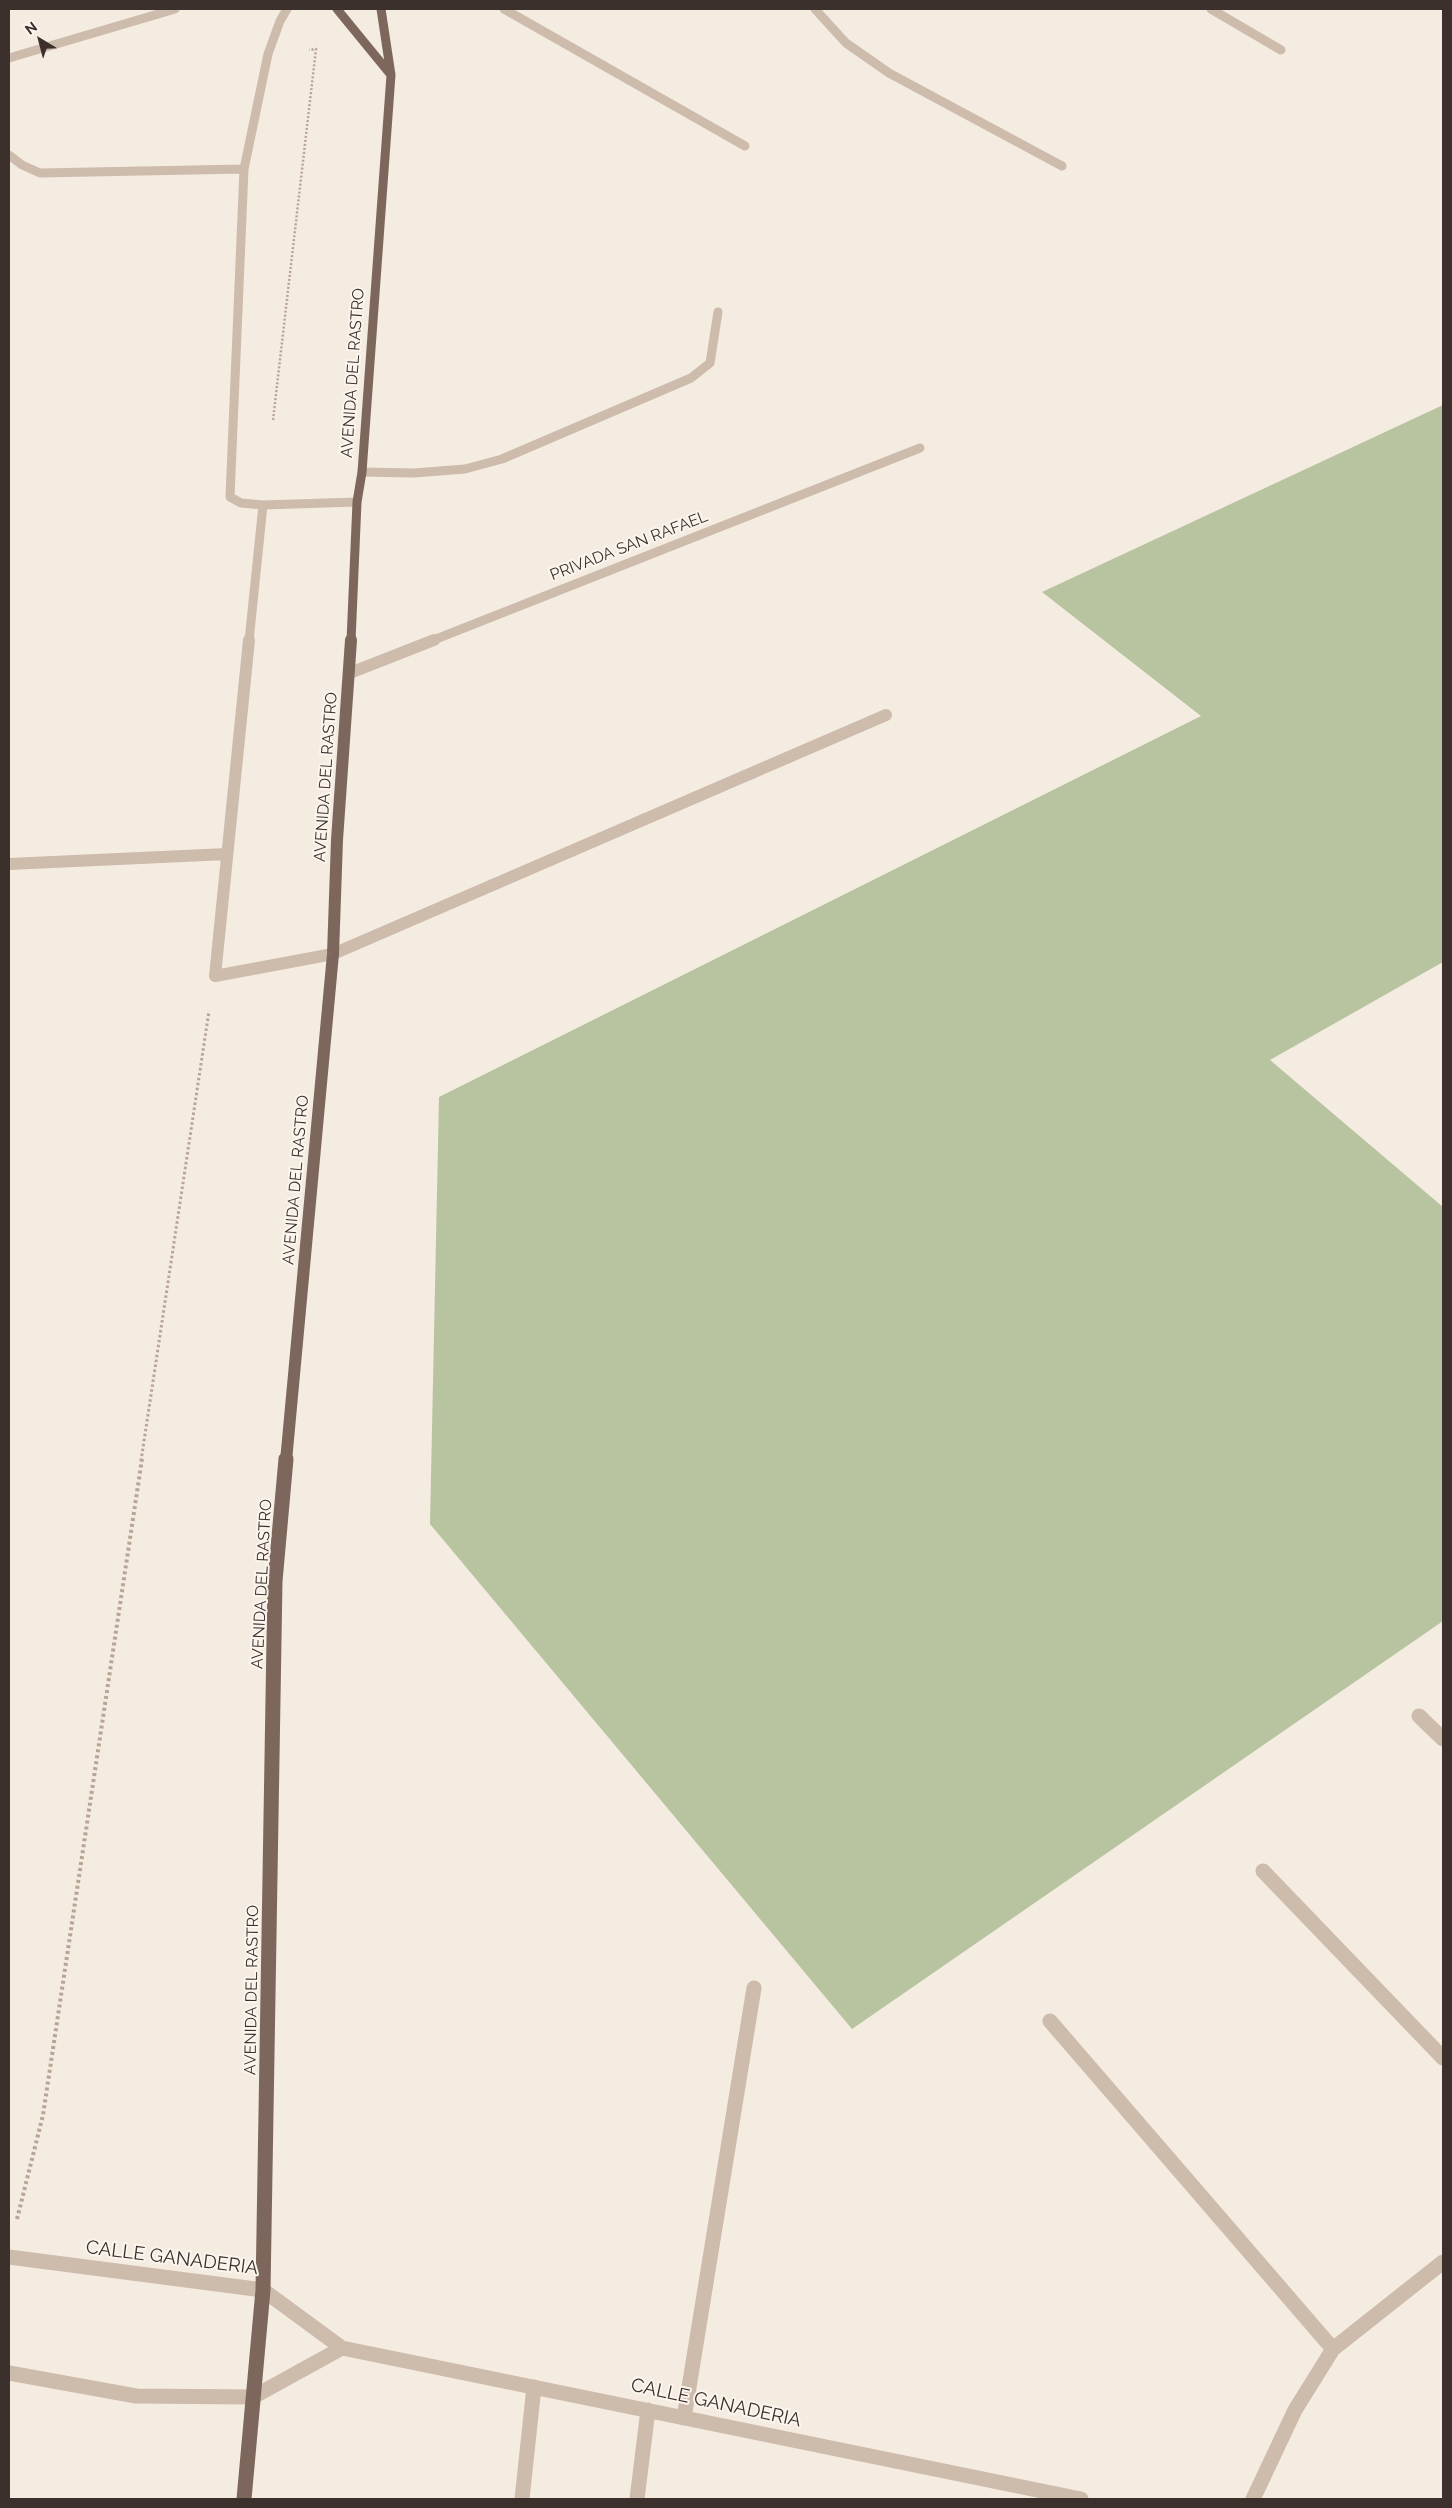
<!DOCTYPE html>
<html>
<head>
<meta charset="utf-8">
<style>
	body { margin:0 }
	#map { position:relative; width:1452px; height:2508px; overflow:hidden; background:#f4ebe1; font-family:Raleway,sans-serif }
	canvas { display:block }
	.frame { position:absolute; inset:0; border:10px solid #3b302b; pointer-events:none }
	.north { position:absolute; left:15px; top:15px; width:50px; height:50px; -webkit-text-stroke:4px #fbf5ee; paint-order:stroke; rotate:323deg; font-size:14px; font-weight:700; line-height:20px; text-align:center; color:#3b302b }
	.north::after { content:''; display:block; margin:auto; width:18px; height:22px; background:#3b302b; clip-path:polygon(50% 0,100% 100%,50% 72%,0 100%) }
</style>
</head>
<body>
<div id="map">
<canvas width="1452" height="2508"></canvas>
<div class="frame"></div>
<div class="north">N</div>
</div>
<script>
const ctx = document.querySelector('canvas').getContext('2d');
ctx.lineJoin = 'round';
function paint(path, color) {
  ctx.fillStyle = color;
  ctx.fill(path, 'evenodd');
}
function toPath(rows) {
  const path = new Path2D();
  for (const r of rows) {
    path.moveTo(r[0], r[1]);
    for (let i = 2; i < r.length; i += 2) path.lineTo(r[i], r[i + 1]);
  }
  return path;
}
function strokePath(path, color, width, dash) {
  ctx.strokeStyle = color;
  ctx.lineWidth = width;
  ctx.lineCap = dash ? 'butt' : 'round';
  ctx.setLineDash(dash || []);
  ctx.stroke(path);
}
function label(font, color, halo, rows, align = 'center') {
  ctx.font = font + ' Raleway,sans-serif';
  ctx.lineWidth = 4;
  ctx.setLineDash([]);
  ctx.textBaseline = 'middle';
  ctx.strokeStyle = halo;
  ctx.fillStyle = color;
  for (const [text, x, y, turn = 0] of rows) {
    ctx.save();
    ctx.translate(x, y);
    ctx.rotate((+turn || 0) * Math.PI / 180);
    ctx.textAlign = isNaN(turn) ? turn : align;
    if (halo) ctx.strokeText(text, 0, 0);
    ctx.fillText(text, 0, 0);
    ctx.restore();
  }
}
paint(toPath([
	[1443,405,1443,962,1270,1060,1443,1207,1443,1621,852,2029,430,1524,439,1097,1201,716,1042,592]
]), '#b8c4a0');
strokePath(toPath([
	[273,420,316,49,309,50]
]), '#b9a596', 2.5, [2, 2]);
strokePath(toPath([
	[141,1461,209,1011]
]), '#b9a596', 3, [2.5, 2.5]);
strokePath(toPath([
	[17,2219,43,2115,142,1459]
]), '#b9a596', 4, [3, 3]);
strokePath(toPath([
	[504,9,745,146],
	[815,9,846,43,889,73,1062,166],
	[362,472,414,473,465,469,502,459,691,378,710,363,718,312]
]), '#cdbbac', 9);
strokePath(toPath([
	[287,9,280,21,268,54,244,169,230,497,241,503,263,505,357,502],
	[1211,9,1281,50],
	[9,155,22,165,40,173,244,169],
	[249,641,263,505],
	[431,641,920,448]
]), '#cdbbac', 9);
strokePath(toPath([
	[249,640,215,976,333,954,886,715],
	[350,673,434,640],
	[9,864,227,854]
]), '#cdbbac', 12);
strokePath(toPath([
	[1419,1716,1443,1739],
	[1263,1871,1443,2058],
	[1050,2021,1333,2349],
	[9,2257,263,2290,342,2348,1081,2499],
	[9,2373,136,2396,253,2397,342,2348],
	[684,2418,754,1988],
	[522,2499,534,2387],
	[637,2499,648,2410],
	[1253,2499,1295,2410,1333,2349,1443,2262]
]), '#cdbbac', 15);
strokePath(toPath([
	[9,58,175,9]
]), '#cdbbac', 9);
strokePath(toPath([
	[337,9,391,75],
	[351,641,357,502,362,472,391,75,381,9]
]), '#7d675c', 9);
strokePath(toPath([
	[286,1461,333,954,337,840,351,640]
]), '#7d675c', 12);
strokePath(toPath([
	[244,2499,263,2290,275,1581,286,1459]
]), '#7d675c', 15);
label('16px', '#3b302b', '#fbf5ee', [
	["AVENIDA DEL RASTRO",353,373,-86],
	["PRIVADA SAN RAFAEL",629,546,-21],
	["AVENIDA DEL RASTRO",326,777,-86],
	["AVENIDA DEL RASTRO",296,1180,-85],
	["AVENIDA DEL RASTRO",262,1584,-87],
	["AVENIDA DEL RASTRO",252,1990,-89]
]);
label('19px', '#3b302b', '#fbf5ee', [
	["CALLE GANADERIA",172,2258,7],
	["CALLE GANADERIA",716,2403,12]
]);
</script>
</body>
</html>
